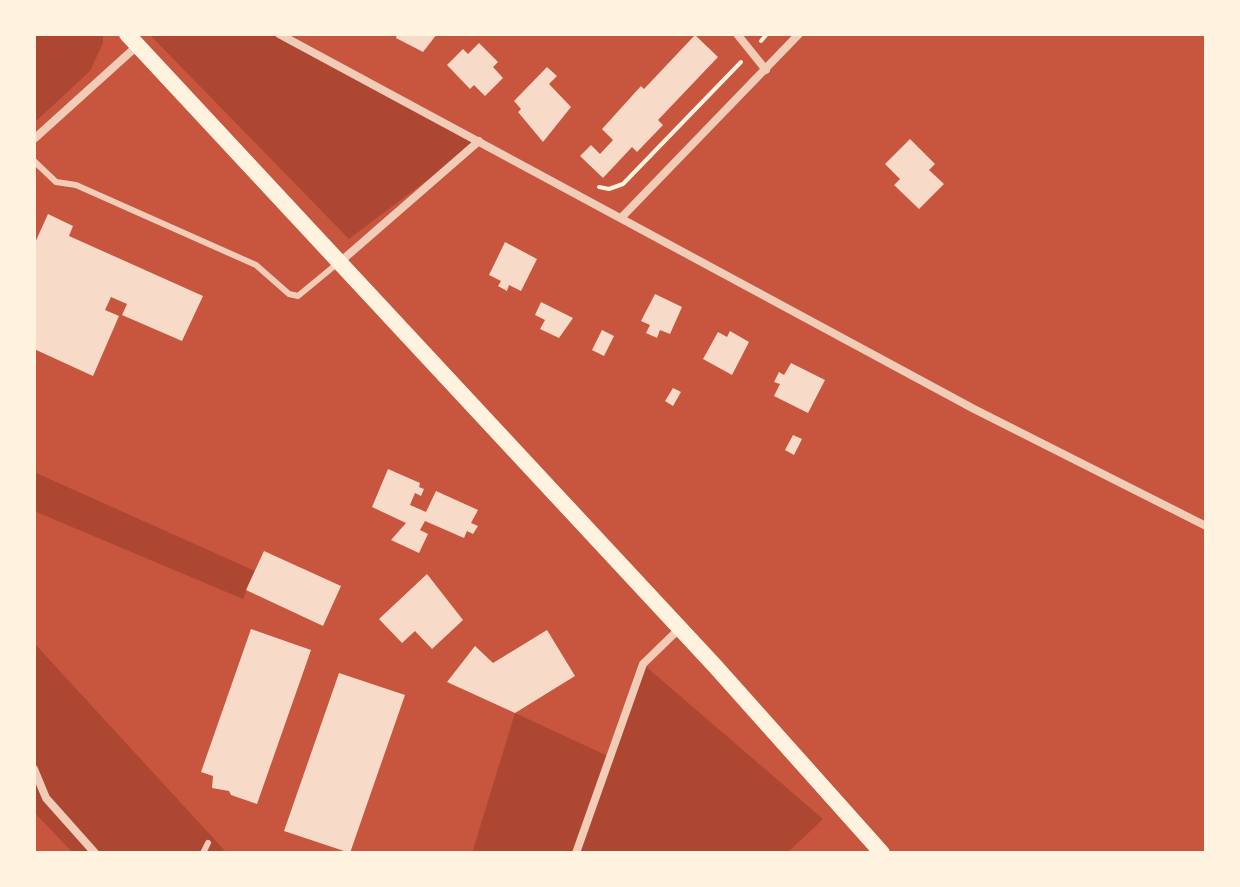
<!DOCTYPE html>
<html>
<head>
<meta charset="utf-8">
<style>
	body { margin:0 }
	#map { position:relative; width:1240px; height:887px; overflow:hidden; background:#c8553d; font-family:"Exo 2",sans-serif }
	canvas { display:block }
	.frame { position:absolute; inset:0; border:36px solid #fff3e0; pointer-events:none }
</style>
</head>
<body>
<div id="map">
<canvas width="1240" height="887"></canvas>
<div class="frame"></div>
</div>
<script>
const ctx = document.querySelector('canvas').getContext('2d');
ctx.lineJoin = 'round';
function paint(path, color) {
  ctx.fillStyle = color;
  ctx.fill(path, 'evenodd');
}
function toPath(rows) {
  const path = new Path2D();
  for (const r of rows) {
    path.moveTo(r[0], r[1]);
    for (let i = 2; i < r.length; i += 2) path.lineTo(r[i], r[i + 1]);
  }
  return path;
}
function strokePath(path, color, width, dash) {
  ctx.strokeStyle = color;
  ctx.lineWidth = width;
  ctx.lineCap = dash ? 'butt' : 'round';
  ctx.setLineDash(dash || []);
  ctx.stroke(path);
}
paint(toPath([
	[34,34,103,34,103,43,90,71,34,123],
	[149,34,279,34,479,141,349,239],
	[34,472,255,571,243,599,34,511],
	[34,643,227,853,73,853,34,812],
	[643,664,823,819,787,853,472,853,515,713,610,757]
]), '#ae4732');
paint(toPath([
	[397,34,437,34,423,52,396,38],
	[695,35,718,57,658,120,663,125,637,152,632,147,603,178,580,156,591,145,600,154,613,140,602,129,641,86,644,89],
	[479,43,498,62,493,67,503,78,485,96,474,85,470,89,447,65,463,49,468,54],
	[547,67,557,76,549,84,571,107,543,142,518,112,521,109,514,101],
	[910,139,935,164,929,170,944,184,919,209,894,185,900,179,885,164],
	[48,214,73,226,69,236,203,296,182,341,122,315,127,304,111,297,105,310,119,316,93,376,34,349,34,245],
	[505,242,537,259,521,291,509,285,507,291,498,286,501,281,489,275],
	[655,294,682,307,670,334,660,330,657,338,646,333,650,325,641,321],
	[541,302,573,318,559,338,540,329,545,320,535,315],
	[602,330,614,336,604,356,592,350],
	[730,331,749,342,732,375,703,359,718,332,727,337],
	[791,363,825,380,808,413,774,396,780,384,774,382,779,372,784,375],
	[673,388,681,392,673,406,665,401],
	[793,435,802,439,794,455,785,450],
	[388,469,420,483,419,487,424,489,421,496,415,493,410,505,426,512,436,491,478,510,471,523,478,526,473,534,467,531,464,538,425,521,420,530,428,534,419,553,391,540,406,523,372,507],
	[264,551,341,586,323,626,246,590],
	[427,574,463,620,432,649,415,631,402,643,379,619],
	[251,629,311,650,257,804,231,795,229,791,212,788,213,776,201,772],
	[547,630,575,676,515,713,447,682,475,646,493,663],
	[339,673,405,695,350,853,284,831]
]), '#f7dbc8');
strokePath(toPath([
	[761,41,767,34],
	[599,187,609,189,623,184,741,62]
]), '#fff3e0', 4);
strokePath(toPath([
	[34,161,56,182,76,185,256,265,289,294,298,296,338,263],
	[203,853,208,843]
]), '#f1ccb7', 6);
strokePath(toPath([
	[279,34,974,409,1206,526],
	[737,34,766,70],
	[34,139,137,46],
	[621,218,799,34],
	[340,262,479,141],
	[34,769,46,798,95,853],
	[576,853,643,664,679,629]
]), '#f1ccb7', 8);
strokePath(toPath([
	[127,34,715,666,882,853]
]), '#fff3e0', 16);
</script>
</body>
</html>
